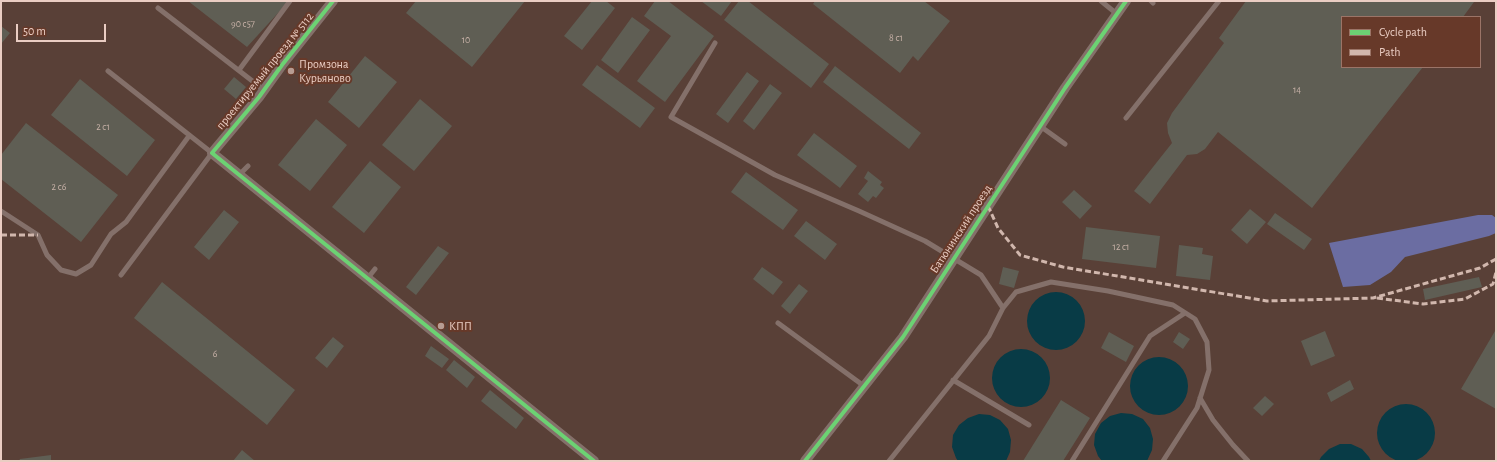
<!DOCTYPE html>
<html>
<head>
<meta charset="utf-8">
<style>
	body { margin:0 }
	#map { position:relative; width:1497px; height:462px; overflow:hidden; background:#594037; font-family:"Alegreya Sans",sans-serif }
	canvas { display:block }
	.frame { position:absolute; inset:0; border:2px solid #eacdc3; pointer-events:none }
	.legend { position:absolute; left:1341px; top:16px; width:140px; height:52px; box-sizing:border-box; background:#673929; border:1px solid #9b7467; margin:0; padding:5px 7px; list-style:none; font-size:12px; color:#eacdc3 }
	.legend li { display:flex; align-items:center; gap:8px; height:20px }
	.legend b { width:20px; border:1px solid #9b7467 }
	.scale { position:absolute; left:16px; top:24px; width:90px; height:18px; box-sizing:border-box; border:2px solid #eacdc3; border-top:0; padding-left:5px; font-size:12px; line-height:14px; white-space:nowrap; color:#eacdc3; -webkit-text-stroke:3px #673929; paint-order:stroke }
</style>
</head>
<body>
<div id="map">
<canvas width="1497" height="462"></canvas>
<div class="frame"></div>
<ul class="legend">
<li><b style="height:5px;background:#6cd273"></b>Cycle path</li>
<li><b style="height:5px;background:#d1b7ad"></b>Path</li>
</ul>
<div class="scale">50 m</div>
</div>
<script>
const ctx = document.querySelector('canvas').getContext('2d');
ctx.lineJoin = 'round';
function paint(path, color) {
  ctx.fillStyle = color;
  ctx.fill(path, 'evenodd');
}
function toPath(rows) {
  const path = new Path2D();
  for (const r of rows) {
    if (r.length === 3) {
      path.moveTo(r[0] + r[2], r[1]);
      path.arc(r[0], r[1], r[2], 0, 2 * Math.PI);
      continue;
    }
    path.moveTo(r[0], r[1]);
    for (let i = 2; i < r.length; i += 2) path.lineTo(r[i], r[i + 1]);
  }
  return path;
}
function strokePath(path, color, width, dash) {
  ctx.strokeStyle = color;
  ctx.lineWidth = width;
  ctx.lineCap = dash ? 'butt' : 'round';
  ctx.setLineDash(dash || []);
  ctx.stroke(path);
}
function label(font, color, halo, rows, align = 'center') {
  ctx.font = font + ' "Alegreya Sans",sans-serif';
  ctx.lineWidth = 4;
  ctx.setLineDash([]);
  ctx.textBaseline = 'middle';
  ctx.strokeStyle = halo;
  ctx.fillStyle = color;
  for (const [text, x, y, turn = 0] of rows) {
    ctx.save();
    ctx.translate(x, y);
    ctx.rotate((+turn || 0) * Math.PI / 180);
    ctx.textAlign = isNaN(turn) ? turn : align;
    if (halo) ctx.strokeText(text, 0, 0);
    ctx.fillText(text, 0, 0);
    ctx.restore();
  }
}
paint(toPath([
	[1478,215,1492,215,1496,218,1496,233,1489,236,1405,257,1391,272,1370,285,1343,287,1329,243]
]), '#6b6da2');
paint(toPath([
	[1056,321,29],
	[1021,378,29],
	[1159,386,29],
	[1406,433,29],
	[1121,413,1132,414,1143,419,1150,428,1153,439,1152,450,1147,461,1102,461,1098,456,1094,445,1095,434,1101,423,1110,416],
	[979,414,990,415,1000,420,1008,429,1011,440,1010,452,1006,461,958,461,956,458,952,447,953,435,959,425,968,418],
	[1340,444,1351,444,1362,449,1369,457,1371,461,1319,461,1321,457,1329,449]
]), '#083b46');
paint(toPath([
	[188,1,289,1,247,47],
	[416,1,525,1,472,67,406,13],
	[592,1,606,1,615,8,582,50,564,36],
	[655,1,668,1,714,36,665,102,637,81,671,36,644,16],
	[701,1,732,1,721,16],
	[739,1,748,1,829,64,811,88,724,20],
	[815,1,924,1,950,21,918,61,913,56,900,73,813,4],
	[1246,1,1473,1,1474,2,1463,17,1342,17,1342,67,1423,67,1312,208,1218,132,1205,149,1197,154,1187,155,1150,204,1134,191,1172,143,1168,133,1167,123,1172,113,1224,43,1219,38],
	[632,17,650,30,618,73,601,60],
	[1,26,10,33,1,44],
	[365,56,397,82,359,128,328,102],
	[597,65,655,108,640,128,582,85],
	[835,66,921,133,909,149,823,82],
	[747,72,759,81,728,123,716,114],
	[234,77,246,87,236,99,224,89],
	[80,79,155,140,127,176,51,115],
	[770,84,782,93,754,130,743,121],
	[420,99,452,126,414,171,382,145],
	[316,119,347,145,310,191,278,165],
	[26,123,118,195,81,242,1,179,1,155],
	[814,133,857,166,840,188,797,155],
	[370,161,401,187,364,233,332,207],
	[868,171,882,182,880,185,884,188,876,198,873,196,868,202,858,194,868,181,864,178],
	[746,172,798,210,783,230,731,192],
	[1074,190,1092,206,1080,219,1062,202],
	[1250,209,1266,222,1247,244,1231,230],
	[224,210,239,222,209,260,194,247],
	[1275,213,1312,239,1304,250,1267,224],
	[806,221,837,244,825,260,794,236],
	[1086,227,1160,236,1156,268,1082,259],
	[1179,245,1203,248,1202,254,1213,256,1210,280,1176,276],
	[438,246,449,253,416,295,406,287],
	[762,267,783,282,773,295,753,279],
	[1003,267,1019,271,1014,288,999,284],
	[1479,277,1482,287,1425,300,1423,289],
	[162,282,295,390,267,425,134,318],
	[799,284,808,291,790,314,781,306],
	[1325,331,1335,356,1311,366,1301,341],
	[1495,331,1496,331,1496,409,1461,389],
	[1109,332,1134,346,1126,362,1101,348],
	[1179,332,1190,339,1183,349,1173,342],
	[333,337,344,346,327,368,315,358],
	[431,346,449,359,442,368,425,356],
	[454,360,475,377,467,388,446,370],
	[1350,380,1354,389,1331,402,1327,393],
	[490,390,524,418,516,429,481,401],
	[1265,396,1274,404,1262,416,1253,408],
	[1061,400,1090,418,1063,461,1023,461],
	[242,450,255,461,233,461],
	[51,455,51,461,19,461,20,459]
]), '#5f5e54');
strokePath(toPath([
	[1101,1,1117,14],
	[1151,1,1153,3],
	[158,8,264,90],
	[715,43,671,117,775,175,859,211,925,241,981,275,1003,308],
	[239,70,290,1],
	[108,71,212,153,121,275],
	[1126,118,1219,1],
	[1040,126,1065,144],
	[239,175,248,166],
	[1,211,38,235,47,255,61,270,76,274,91,265,111,234,126,222,189,136],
	[367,279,375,269],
	[778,323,864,386],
	[953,380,1029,425],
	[1200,398,1213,420,1233,445,1248,461],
	[889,461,989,336,1003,308,1016,292,1051,282,1108,291,1173,305,1195,319,1207,342,1209,370,1197,408,1163,461],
	[1072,461,1150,336,1185,313]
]), '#84706a', 5);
strokePath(toPath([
	[333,1,282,65,259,97,212,153,594,461],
	[805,461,903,337,1065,88,1126,1]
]), '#84706a', 10);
strokePath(toPath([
	[988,206,998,228,1020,255,1063,267,1267,301,1373,298,1480,268,1496,259],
	[1,235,38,235],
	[1377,298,1423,304,1465,299,1493,284,1496,272]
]), '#d1b7ad', 3, [6, 3]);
strokePath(toPath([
	[333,1,282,65,259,97,212,153,594,461],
	[805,461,903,337,1065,88,1126,1]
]), '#6cd273', 4);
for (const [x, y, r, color] of [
	[291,71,4,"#b79c92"],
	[441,326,4,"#b79c92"]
]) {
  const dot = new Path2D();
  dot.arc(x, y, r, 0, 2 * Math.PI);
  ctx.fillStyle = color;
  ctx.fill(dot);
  strokePath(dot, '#673929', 1.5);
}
label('10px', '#c7b1a7', null, [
	["90 с57",243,24],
	["8 с1",896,38],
	["10",466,40],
	["14",1297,90],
	["2 с1",103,127],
	["2 с6",59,187],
	["12 с1",1121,247],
	["6",215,354]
]);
label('12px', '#eacdc3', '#673929', [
	["Промзона",299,64],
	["Курьяново",299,78],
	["КПП",449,326]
], 'left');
label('12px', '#eacdc3', '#673929', [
	["проектируемый проезд № 5112",265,71,-51],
	["Батюнинский проезд",961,229,-57]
]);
</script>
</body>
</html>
